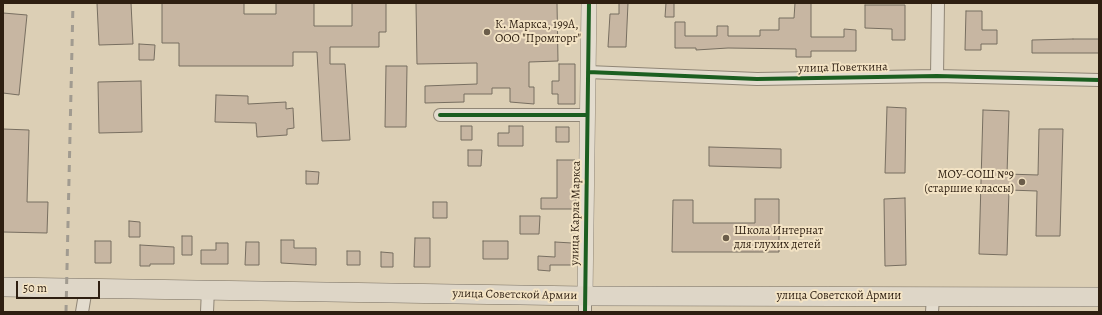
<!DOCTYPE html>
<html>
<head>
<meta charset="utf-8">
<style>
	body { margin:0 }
	#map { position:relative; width:1102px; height:315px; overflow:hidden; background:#dccfb5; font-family:Alegreya,serif }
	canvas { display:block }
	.frame { position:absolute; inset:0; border:4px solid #2e1f11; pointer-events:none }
	.scale { position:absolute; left:16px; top:281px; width:84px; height:18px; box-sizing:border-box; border:2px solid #2e1f11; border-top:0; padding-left:5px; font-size:12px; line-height:14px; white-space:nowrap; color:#2e1f11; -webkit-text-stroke:3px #f3e3c4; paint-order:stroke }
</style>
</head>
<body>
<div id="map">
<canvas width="1102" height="315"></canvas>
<div class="frame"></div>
<div class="scale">50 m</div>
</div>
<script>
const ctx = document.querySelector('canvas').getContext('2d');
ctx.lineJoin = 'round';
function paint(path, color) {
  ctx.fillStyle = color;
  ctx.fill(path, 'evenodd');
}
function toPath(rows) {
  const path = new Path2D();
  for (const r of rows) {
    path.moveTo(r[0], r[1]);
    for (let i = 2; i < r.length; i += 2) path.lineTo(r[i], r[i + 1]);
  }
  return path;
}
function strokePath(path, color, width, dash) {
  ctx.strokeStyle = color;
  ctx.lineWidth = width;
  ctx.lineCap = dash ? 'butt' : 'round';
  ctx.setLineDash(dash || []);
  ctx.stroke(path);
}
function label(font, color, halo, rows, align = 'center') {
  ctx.font = font + ' Alegreya,serif';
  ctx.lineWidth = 4;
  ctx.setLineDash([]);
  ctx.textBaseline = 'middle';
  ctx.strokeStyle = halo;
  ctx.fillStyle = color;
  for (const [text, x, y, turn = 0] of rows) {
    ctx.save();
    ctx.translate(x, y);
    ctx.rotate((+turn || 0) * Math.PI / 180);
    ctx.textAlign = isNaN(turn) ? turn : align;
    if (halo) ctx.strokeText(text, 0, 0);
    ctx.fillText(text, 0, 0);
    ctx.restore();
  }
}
const building = toPath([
	[97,3,131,3,133,44,99,45,97,3],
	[162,3,244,3,244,14,276,14,276,3,314,3,314,26,352,26,352,3,386,3,386,32,379,32,379,47,330,47,330,64,345,64,350,140,322,141,317,52,293,52,293,66,179,66,179,43,162,43,162,3],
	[416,3,557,3,558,61,529,62,529,87,534,87,534,104,510,102,510,88,492,88,492,94,464,94,464,102,425,103,425,86,477,84,477,63,417,64,416,3],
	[619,3,628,3,626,47,608,47,610,14,619,14,619,3],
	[666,3,674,3,674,17,665,17,666,3],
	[795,3,811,3,811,37,844,37,844,29,856,30,856,51,811,51,811,57,796,57,796,49,728,48,696,50,696,48,675,48,675,22,685,22,685,36,717,36,717,26,728,26,728,36,760,36,760,30,779,30,779,18,794,18,795,3],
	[865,5,905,5,905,40,892,40,892,29,865,28,865,5],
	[966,11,982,11,982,30,997,30,997,44,981,44,981,50,965,50,966,11],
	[3,13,27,15,19,95,3,93,3,13],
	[1073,39,1099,39,1099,53,1032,53,1032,40,1073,39],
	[139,44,155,45,154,60,139,60,139,44],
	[559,64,575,64,575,104,558,104,558,94,552,94,552,81,559,81,559,64],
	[386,66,407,66,406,127,385,127,386,66],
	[141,81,142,132,99,133,98,82,141,81],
	[216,95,248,96,248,104,286,102,286,109,293,108,294,128,287,129,287,135,257,137,256,123,215,122,216,95],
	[887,107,906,108,905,173,885,173,887,107],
	[983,110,1009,111,1007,174,1038,175,1039,129,1063,129,1060,236,1036,236,1037,191,1009,190,1007,255,979,254,983,110],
	[461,126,472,126,472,140,461,140,461,126],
	[509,126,523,126,523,146,498,146,498,133,509,133,509,126],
	[556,127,569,127,569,142,556,142,556,127],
	[3,129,29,130,27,202,48,202,47,233,3,232,3,129],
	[709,147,781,149,781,168,709,166,709,147],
	[468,150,482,150,481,166,468,166,468,150],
	[557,160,575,160,576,209,541,209,541,198,557,198,557,160],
	[306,171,319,172,318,184,306,184,306,171],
	[905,198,906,265,885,266,884,199,905,198],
	[755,199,779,199,779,252,672,252,673,200,693,200,693,223,755,223,755,199],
	[433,202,447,202,447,218,433,218,433,202],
	[520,216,540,216,539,234,520,234,520,216],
	[129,221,140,222,140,237,129,237,129,221],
	[182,236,192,236,192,255,182,255,182,236],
	[415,238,430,238,430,267,414,267,415,238],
	[281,240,294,240,294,248,316,248,316,265,281,263,281,240],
	[95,241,111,241,111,263,95,263,95,241],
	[483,241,508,241,508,259,483,259,483,241],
	[246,242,259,242,259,265,245,265,246,242],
	[555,242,572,243,572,258,574,258,574,265,550,265,550,271,538,270,538,256,555,257,555,242],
	[216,243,228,243,228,264,201,264,201,250,216,250,216,243],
	[140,245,174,247,174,264,150,264,150,266,140,266,140,245],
	[347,251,360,251,360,265,347,265,347,251],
	[381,252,393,253,393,267,381,267,381,252]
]);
paint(building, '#c7b6a2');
strokePath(building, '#776e60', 1);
const minor = toPath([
	[588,72,757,79,937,76,1099,80],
	[937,76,938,3],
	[440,115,587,115],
	[82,312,86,288],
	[207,312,208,289],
	[585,312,585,296],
	[932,312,933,297]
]);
const tertiary = toPath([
	[585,296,589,3]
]);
const primary = toPath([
	[3,287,585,296,1099,297]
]);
strokePath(minor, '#908676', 14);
strokePath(tertiary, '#908676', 16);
strokePath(primary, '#776e60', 20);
strokePath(minor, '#e3dcce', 12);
strokePath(tertiary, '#e3dcce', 15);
strokePath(primary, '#ded6c7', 19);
strokePath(toPath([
	[66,312,73,3]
]), '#a19b90', 3, [7, 7]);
strokePath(toPath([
	[588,72,757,79,937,76,1099,80],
	[440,115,587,115],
	[585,312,589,3]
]), '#1b5e20', 4);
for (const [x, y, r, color] of [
	[487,32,4,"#6b5d4a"],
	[1022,182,4,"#6b5d4a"],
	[726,238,4,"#6b5d4a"]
]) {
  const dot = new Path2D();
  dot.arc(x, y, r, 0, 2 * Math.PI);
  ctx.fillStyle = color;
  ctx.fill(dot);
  strokePath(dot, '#f3e3c4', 1.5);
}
label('12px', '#2e1f11', '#f3e3c4', [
	["К. Маркса, 199А,",495,25],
	["ООО \"Промторг\"",495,39],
	["МОУ-СОШ №9",1014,175,"right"],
	["(старшие классы)",1014,189,"right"],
	["Школа Интернат",734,231],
	["для глухих детей",734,245]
], 'left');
label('12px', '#2e1f11', '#f3e3c4', [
	["улица Поветкина",843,68,-1],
	["улица Карла Маркса",576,213,-89],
	["улица Советской Армии",515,295,1],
	["улица Советской Армии",839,296]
]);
</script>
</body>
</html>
